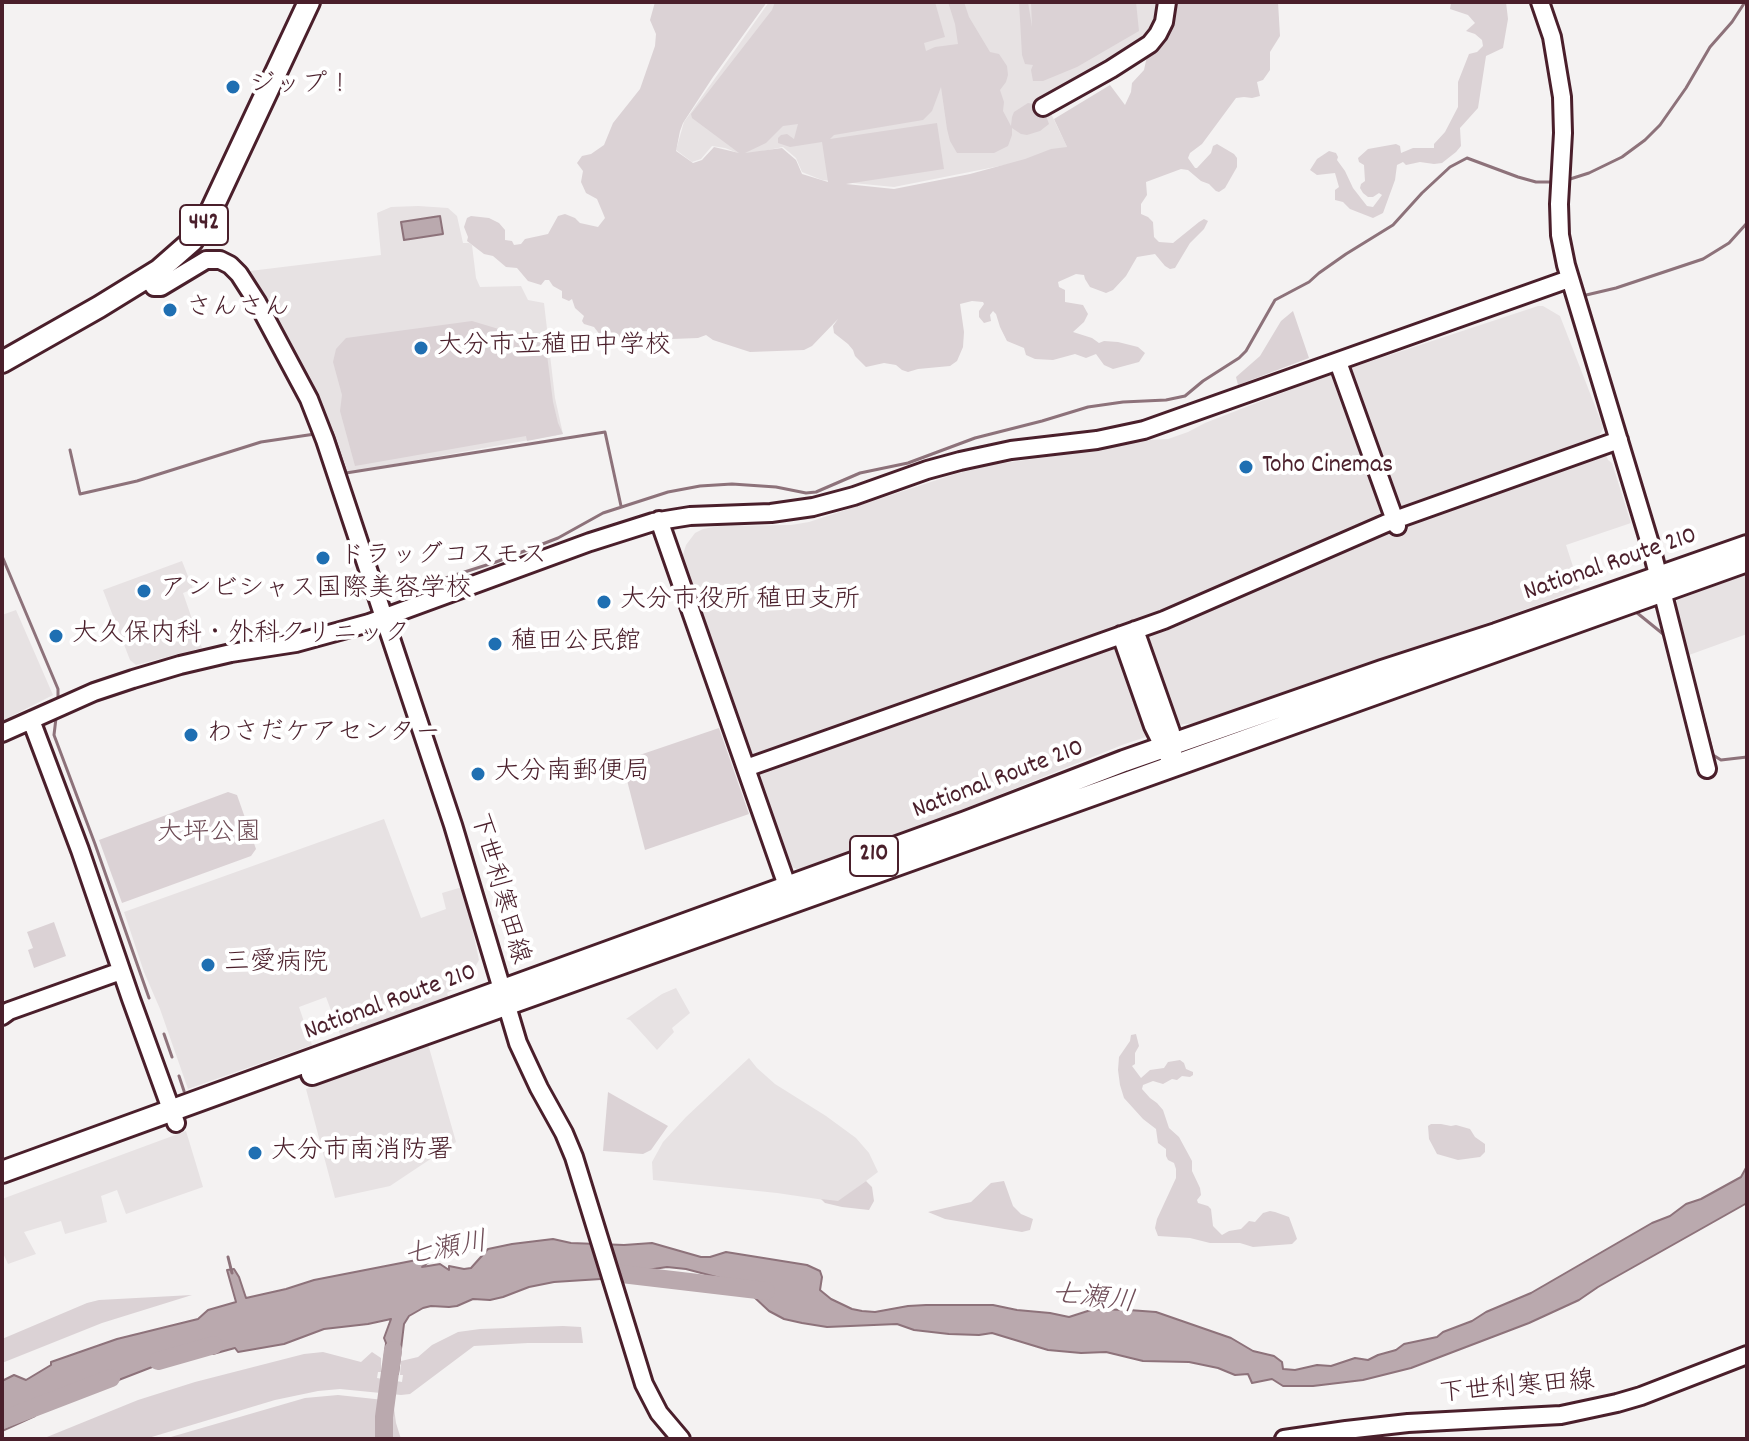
<!DOCTYPE html>
<html>
<head>
<meta charset="utf-8">
<style>
	body { margin:0 }
	#map { position:relative; width:1749px; height:1441px; overflow:hidden; background:#f4f2f2; font-family:Dekko,sans-serif }
	canvas { display:block }
	.frame { position:absolute; inset:0; border:4px solid #4a1f2b; pointer-events:none }
</style>
</head>
<body>
<div id="map">
<canvas width="1749" height="1441"></canvas>
<div class="frame"></div>
</div>
<script>
const ctx = document.querySelector('canvas').getContext('2d');
ctx.lineJoin = 'round';
function paint(path, color) {
  ctx.fillStyle = color;
  ctx.fill(path, 'evenodd');
}
function toPath(rows) {
  const path = new Path2D();
  for (const r of rows) {
    path.moveTo(r[0], r[1]);
    for (let i = 2; i < r.length; i += 2) path.lineTo(r[i], r[i + 1]);
  }
  return path;
}
function strokePath(path, color, width, dash) {
  ctx.strokeStyle = color;
  ctx.lineWidth = width;
  ctx.lineCap = dash ? 'butt' : 'round';
  ctx.setLineDash(dash || []);
  ctx.stroke(path);
}
function label(font, color, halo, rows, align = 'center') {
  ctx.font = font + ' Dekko,"Klee One",sans-serif';
  ctx.lineWidth = 8;
  ctx.setLineDash([]);
  ctx.textBaseline = 'middle';
  ctx.strokeStyle = halo;
  ctx.fillStyle = color;
  for (const [text, x, y, turn = 0] of rows) {
    ctx.save();
    ctx.translate(x, y);
    ctx.rotate((+turn || 0) * Math.PI / 180);
    ctx.textAlign = isNaN(turn) ? turn : align;
    if (halo) ctx.strokeText(text, 0, 0);
    ctx.fillText(text, 0, 0);
    ctx.restore();
  }
}
paint(toPath([
	[769,2,1161,2,1161,4,1153,31,1142,40,1045,101,1068,149,1030,160,894,187,822,180,802,172,796,158,783,147,743,155,725,148,712,146,701,159,692,162,676,150,684,122],
	[418,206,448,208,457,216,463,243,469,243,472,245,476,278,480,287,521,286,528,300,544,303,555,398,563,434,344,473,325,416,310,384,250,271,381,255,377,213,391,207],
	[1538,306,1543,306,1560,316,1602,424,1603,429,1599,436,1608,460,1612,463,1631,523,1566,545,1580,588,1546,602,1206,723,1184,724,1122,745,979,803,799,870,792,867,737,726,682,558,686,545,695,533,703,529,719,526,791,525,809,522,955,474,990,465,1089,451,1144,440,1168,439,1188,432,1205,423,1323,377],
	[182,561,193,589,183,593,202,648,136,665,130,660,103,590],
	[1747,574,1747,634,1689,655,1676,606,1677,600],
	[16,610,53,695,2,721,2,615],
	[384,819,421,918,446,909,442,893,459,888,464,890,479,960,466,983,447,993,449,999,341,1037,326,997,299,1007,312,1045,188,1089,160,1009,144,972,124,912],
	[676,988,690,1013,672,1028,674,1032,657,1050,630,1020,626,1019,662,994],
	[428,1044,456,1142,390,1186,335,1198,306,1089],
	[749,1058,757,1068,775,1084,826,1116,856,1138,869,1153,878,1172,838,1202,777,1193,653,1180,652,1162,663,1142,686,1117],
	[186,1131,203,1187,126,1214,117,1190,101,1196,107,1222,65,1234,61,1221,24,1232,36,1254,8,1264,2,1251,2,1199]
]), '#e7e2e3');
paint(toPath([
	[655,2,767,2,713,77,683,123,680,131,676,151,693,163,702,160,714,147,739,153,692,118,691,114,772,10,775,2,935,2,945,37,924,43,926,51,935,47,958,44,955,24,948,2,964,2,969,17,990,52,999,54,1007,66,1008,75,1006,82,1000,90,1004,102,1003,111,1011,126,1012,117,1014,112,1028,103,1038,105,1045,113,1049,124,1040,131,1027,135,1021,134,1012,128,1012,135,1008,146,994,153,957,153,950,141,947,129,941,87,932,111,923,120,834,135,830,139,937,123,944,169,846,184,894,189,970,174,1025,159,1051,149,1067,147,1054,119,1110,85,1125,105,1131,92,1132,83,1144,70,1147,56,1167,33,1175,19,1175,2,1278,2,1280,36,1270,52,1270,70,1263,80,1257,82,1260,96,1252,98,1244,97,1236,98,1202,144,1190,153,1188,158,1195,168,1197,168,1211,153,1213,146,1217,144,1234,154,1237,158,1237,167,1225,188,1219,192,1216,191,1209,184,1201,181,1188,170,1181,169,1146,182,1147,195,1141,204,1141,214,1148,217,1153,222,1154,237,1159,242,1173,243,1199,222,1204,219,1208,221,1204,229,1190,243,1175,268,1170,269,1165,266,1155,254,1137,257,1126,276,1113,290,1106,293,1090,287,1085,279,1084,275,1076,274,1058,282,1059,287,1065,290,1065,302,1083,305,1088,314,1084,322,1073,332,1092,338,1099,343,1104,341,1118,342,1138,347,1145,353,1139,362,1113,369,1104,365,1096,354,1086,358,1075,354,1053,360,1035,359,1026,355,1024,348,1007,341,1000,327,996,314,993,311,990,315,991,321,984,323,979,317,979,311,984,304,983,302,972,301,960,304,964,332,963,347,957,361,950,366,918,369,908,372,902,370,896,365,884,363,866,367,855,356,853,350,848,344,834,333,833,326,838,319,812,346,804,350,750,352,713,340,706,335,698,338,672,339,657,332,642,331,635,331,634,343,625,346,607,344,594,327,584,324,582,321,584,316,575,308,572,299,569,301,562,298,562,291,553,286,549,280,545,280,541,285,528,281,517,268,506,267,493,256,484,254,467,241,468,237,464,227,467,218,471,216,489,218,499,223,505,230,505,240,512,241,514,245,521,244,525,239,548,234,558,216,565,214,575,218,580,223,598,227,605,218,597,199,586,193,581,182,583,171,577,163,582,156,591,154,604,145,613,123,640,89,655,46,656,34,650,20],
	[798,124,794,139,787,134,781,135,778,138,778,143,790,147,822,142,828,182,802,174,796,160,782,148,745,153,766,143,783,126],
	[1019,2,1028,2,1032,27,1031,2,1136,2,1139,31,1077,67,1043,81,1033,81,1031,70,1033,65,1025,64,1022,55],
	[1453,2,1506,2,1508,19,1503,48,1486,56,1478,108,1460,128,1461,146,1456,152,1442,163,1434,164,1420,162,1406,165,1403,162,1397,165,1395,180,1383,213,1373,218,1350,209,1343,202,1335,200,1335,190,1339,187,1335,173,1317,175,1310,170,1317,159,1329,151,1336,153,1338,157,1337,160,1345,171,1353,188,1367,206,1373,207,1382,195,1379,193,1373,197,1368,197,1363,193,1360,188,1361,184,1365,181,1364,165,1359,162,1358,158,1368,149,1396,144,1400,146,1401,153,1413,148,1434,148,1434,144,1445,132,1458,107,1458,82,1469,54,1477,52,1483,46,1482,40,1475,34,1466,31,1475,23,1468,15,1450,9,1451,3],
	[1293,311,1309,358,1238,385,1236,377,1260,356,1281,321],
	[472,321,512,333,545,339,553,402,558,423,563,434,527,441,526,436,355,466,340,411,342,395,333,362,336,349,346,338],
	[719,728,749,814,645,850,622,761],
	[228,792,237,795,256,849,251,856,122,903,99,840],
	[54,922,66,956,34,968,28,950,33,948,27,932],
	[1136,1034,1139,1046,1135,1053,1135,1064,1132,1066,1141,1078,1150,1070,1164,1068,1168,1062,1180,1060,1184,1063,1186,1069,1193,1072,1193,1075,1190,1077,1182,1076,1177,1080,1172,1079,1163,1084,1153,1081,1143,1085,1142,1089,1150,1098,1157,1103,1163,1110,1169,1128,1179,1137,1192,1161,1192,1171,1200,1188,1201,1195,1197,1200,1198,1203,1208,1206,1211,1209,1213,1226,1222,1235,1229,1231,1241,1229,1249,1221,1255,1222,1263,1213,1270,1211,1275,1212,1289,1217,1296,1236,1297,1239,1292,1244,1253,1247,1240,1243,1210,1243,1190,1238,1158,1236,1155,1228,1157,1219,1176,1178,1176,1169,1174,1163,1168,1160,1166,1156,1166,1149,1158,1143,1156,1129,1143,1119,1124,1098,1120,1085,1118,1070,1119,1057,1130,1041,1131,1035],
	[608,1092,668,1126,651,1150,643,1154,603,1151],
	[1431,1124,1441,1124,1451,1126,1456,1125,1470,1129,1475,1137,1485,1144,1485,1152,1480,1157,1458,1160,1437,1154,1429,1139,1428,1126],
	[866,1181,872,1187,874,1201,869,1210,842,1207,825,1203,821,1199,838,1201],
	[1004,1181,1013,1206,1021,1214,1033,1219,1030,1230,1022,1232,945,1219,928,1212,971,1202,991,1183],
	[192,1295,102,1323,2,1363,2,1339,87,1303,99,1300],
	[563,1326,581,1327,583,1343,528,1343,474,1346,410,1394,401,1395,340,1389,318,1391,275,1400,145,1439,42,1439,138,1400,195,1382,304,1354,323,1352,361,1362,372,1352,381,1358,381,1372,378,1372,377,1378,402,1382,403,1375,400,1375,401,1361,418,1357,432,1345,458,1332,480,1329],
	[338,1395,393,1401,396,1423,401,1439,164,1439,305,1398]
]), '#dbd2d5');
const water = toPath([
	[440,216,443,234,404,240,401,222,440,216],
	[1747,1166,1747,1203,1598,1287,1579,1300,1529,1323,1411,1368,1363,1380,1313,1386,1283,1386,1272,1379,1252,1383,1248,1374,1235,1375,1218,1368,1189,1362,1143,1361,1106,1352,1081,1353,1048,1350,992,1333,979,1335,949,1334,914,1330,897,1324,827,1327,802,1323,784,1319,769,1311,739,1283,686,1269,667,1267,647,1270,632,1277,554,1282,529,1287,503,1297,490,1300,473,1299,457,1306,449,1307,431,1306,423,1308,409,1316,404,1324,398,1374,383,1372,386,1343,384,1338,391,1319,368,1324,324,1329,284,1344,238,1352,235,1348,213,1354,209,1349,199,1352,181,1353,178,1357,98,1388,84,1387,64,1393,50,1400,36,1412,35,1416,2,1431,2,1381,14,1375,26,1380,51,1365,51,1362,117,1339,198,1319,208,1310,236,1302,227,1270,234,1269,239,1277,246,1298,286,1289,314,1280,437,1256,422,1267,440,1264,449,1270,449,1266,464,1269,471,1268,488,1249,512,1244,553,1239,571,1243,624,1245,652,1243,701,1257,710,1257,726,1252,807,1265,820,1271,822,1277,820,1290,831,1299,852,1309,862,1311,875,1312,908,1306,926,1305,993,1305,1017,1310,1050,1313,1069,1317,1094,1309,1129,1310,1156,1312,1231,1338,1253,1351,1274,1356,1282,1362,1283,1369,1295,1370,1317,1365,1331,1366,1355,1358,1368,1360,1378,1355,1396,1350,1404,1344,1437,1337,1443,1332,1472,1321,1486,1312,1531,1293,1652,1223,1670,1216,1686,1204,1701,1199,1741,1177,1747,1166]
]);
paint(water, '#baa9ae');
strokePath(water, '#8d727a', 2);
strokePath(toPath([
	[1567,180,1589,173,1622,157,1645,140,1660,125,1686,88,1710,47,1732,22,1745,2,1747,5],
	[1582,296,1616,288,1703,259,1729,243,1747,223],
	[330,432,332,432,346,473,605,432,621,506],
	[70,450,80,494,137,481,261,442,315,434],
	[2,556,58,689,58,697],
	[386,597,496,562,558,538,603,513,668,492,700,486,732,484,776,487,806,493,816,492,860,473,908,463,975,438,1042,421,1088,407,1123,402,1166,400,1185,396,1203,381,1239,358,1246,351,1275,300,1309,282,1319,273,1346,254,1393,225,1422,193,1450,167,1467,158,1518,177,1536,182,1556,182],
	[1636,612,1668,638],
	[1683,649,1686,651,1713,755,1721,760,1747,757],
	[56,718,54,735,95,844,149,998],
	[164,1034,172,1057],
	[179,1076,184,1091],
	[228,1257,232,1273]
]), '#8d727a', 3);
strokePath(toPath([
	[613,1273,766,1291],
	[158,1361,214,1345],
	[2,1420,111,1378],
	[384,1439,384,1417,393,1350]
]), '#baa9ae', 18);
const secondary = toPath([
	[1540,2,1552,37,1562,97,1563,133,1559,204,1560,235,1566,265,1651,547,1707,769],
	[1043,107,1111,69,1150,44,1158,34,1164,22,1167,2],
	[147,277,154,287,161,287,206,260,220,260,230,265,239,274,257,302,309,399,325,440,453,825,518,1043,539,1088,564,1133,574,1157,644,1384,659,1413,681,1439],
	[1338,362,1397,526],
	[659,520,791,897],
	[1135,630,1171,732,1173,753],
	[1121,635,1153,726,1169,758],
	[31,720,80,850,131,999,176,1123],
	[2,733,94,692,133,679,180,665,231,653,296,643,369,623,590,542,653,522,690,516,771,513,813,507,854,496,927,470,960,461,1011,450,1097,440,1144,430,1569,279],
	[746,768,1164,620,1389,522,1619,440],
	[2,1016,9,1011,121,971],
	[1284,1439,1346,1430,1408,1423,1561,1415,1617,1403,1641,1396,1747,1355]
]);
const highway = toPath([
	[2,362,99,307,159,270,192,241,210,213,309,2],
	[312,1074,1747,561],
	[2,1172,966,822,1124,761,1382,671,1496,634,1747,546]
]);
strokePath(secondary, '#4a1f2b', 22);
strokePath(highway, '#4a1f2b', 26);
strokePath(secondary, '#fff', 16);
strokePath(highway, '#fff', 20);
for (const [x, y, r, color] of [
	[233,87,8,"#1f6fb2"],
	[170,310,8,"#1f6fb2"],
	[421,348,8,"#1f6fb2"],
	[1246,467,8,"#1f6fb2"],
	[323,558,8,"#1f6fb2"],
	[144,591,8,"#1f6fb2"],
	[604,602,8,"#1f6fb2"],
	[56,636,8,"#1f6fb2"],
	[495,644,8,"#1f6fb2"],
	[191,735,8,"#1f6fb2"],
	[478,774,8,"#1f6fb2"],
	[208,965,8,"#1f6fb2"],
	[255,1153,8,"#1f6fb2"]
]) {
  const dot = new Path2D();
  dot.arc(x, y, r, 0, 2 * Math.PI);
  ctx.fillStyle = color;
  ctx.fill(dot);
  strokePath(dot, '#fff', 3);
}
for (const [x, y, w] of [
	[204,225,48],
	[874,856,48]
]) {
  const box = new Path2D();
  box.roundRect(x - w / 2, y - 20, w, 40, 6);
  ctx.fillStyle = '#fff';
  ctx.fill(box);
  strokePath(box, '#4a1f2b', 2);
}
label('bold 24px', '#4a1f2b', null, [
	["442",204,225],
	["210",874,856]
]);
label('26px', '#4a1f2b', '#fff', [
	["ジップ！",249,87],
	["さんさん",186,310],
	["大分市立稙田中学校",437,348],
	["Toho Cinemas",1262,467],
	["ドラッグコスモス",339,558],
	["アンビシャス国際美容学校",160,591],
	["大分市役所 稙田支所",620,602],
	["大久保内科・外科クリニック",72,636],
	["稙田公民館",511,644],
	["わさだケアセンター",207,735],
	["大分南郵便局",494,774],
	["三愛病院",224,965],
	["大分市南消防署",271,1153]
], 'left');
label('26px', '#4a1f2b', '#fff', [
	["National Route 210",1611,566,-19],
	["National Route 210",999,781,-21],
	["下世利寒田線",497,889,74],
	["National Route 210",391,1004,-20],
	["下世利寒田線",1517,1390,-5]
]);
label('26px', '#6e4c56', '#fff', [
	["大坪公園",209,835]
]);
label('italic 28px', '#714f59', '#fff', [
	["七瀬川",446,1252,-10],
	["七瀬川",1093,1301,7]
]);
</script>
</body>
</html>
